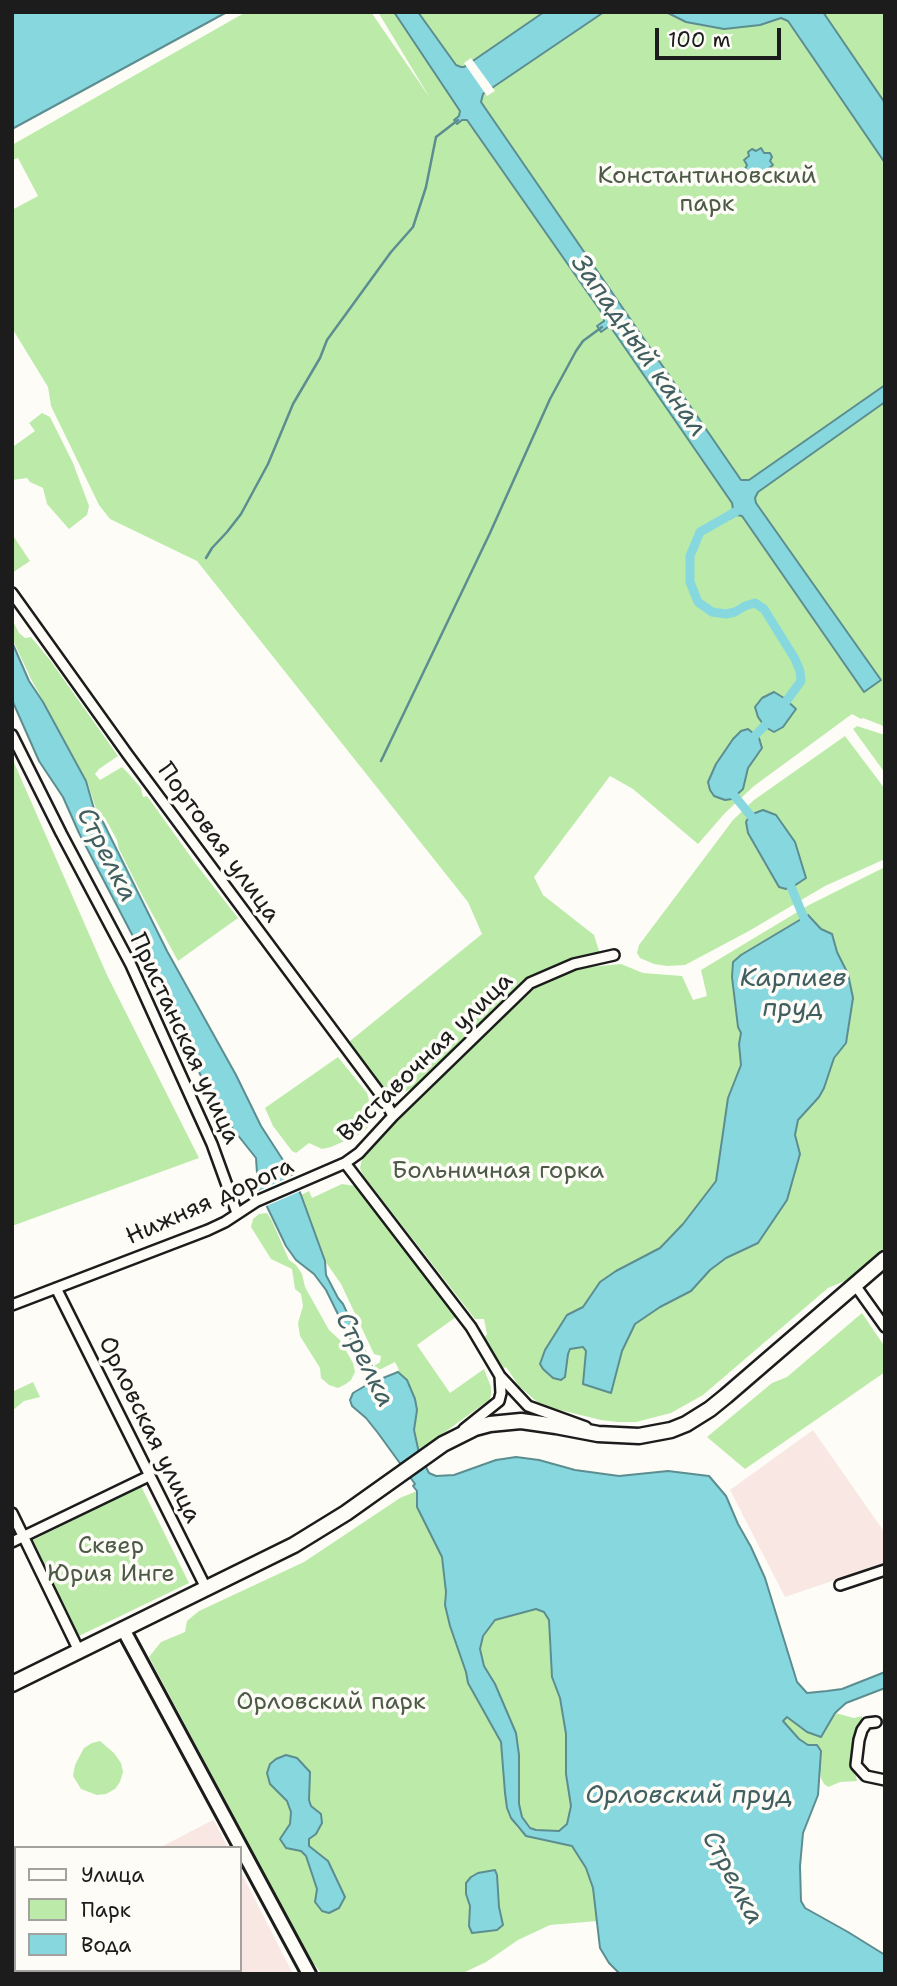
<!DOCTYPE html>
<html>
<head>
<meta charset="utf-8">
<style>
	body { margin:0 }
	#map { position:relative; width:897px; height:1986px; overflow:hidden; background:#fdfcf7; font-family:"Shantell Sans",sans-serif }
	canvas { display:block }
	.frame { position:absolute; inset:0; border:14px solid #1c1c1c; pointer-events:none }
	.legend { position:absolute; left:14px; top:1846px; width:228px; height:126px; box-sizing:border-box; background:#fdfcf7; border:2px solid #a3a29f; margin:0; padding:9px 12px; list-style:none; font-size:21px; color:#1c1c1c }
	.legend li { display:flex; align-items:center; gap:14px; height:35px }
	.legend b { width:35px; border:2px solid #a3a29f }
	.scale { position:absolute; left:655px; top:28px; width:126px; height:32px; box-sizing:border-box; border:4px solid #1c1c1c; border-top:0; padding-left:9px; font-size:21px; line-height:24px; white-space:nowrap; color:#1c1c1c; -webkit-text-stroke:5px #fdfcf7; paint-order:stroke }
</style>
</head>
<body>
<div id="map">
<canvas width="897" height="1986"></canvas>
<div class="frame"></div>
<ul class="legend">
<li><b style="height:9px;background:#fdfcf7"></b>Улица</li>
<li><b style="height:19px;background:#bceba9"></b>Парк</li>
<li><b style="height:19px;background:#87d8de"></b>Вода</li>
</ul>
<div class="scale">100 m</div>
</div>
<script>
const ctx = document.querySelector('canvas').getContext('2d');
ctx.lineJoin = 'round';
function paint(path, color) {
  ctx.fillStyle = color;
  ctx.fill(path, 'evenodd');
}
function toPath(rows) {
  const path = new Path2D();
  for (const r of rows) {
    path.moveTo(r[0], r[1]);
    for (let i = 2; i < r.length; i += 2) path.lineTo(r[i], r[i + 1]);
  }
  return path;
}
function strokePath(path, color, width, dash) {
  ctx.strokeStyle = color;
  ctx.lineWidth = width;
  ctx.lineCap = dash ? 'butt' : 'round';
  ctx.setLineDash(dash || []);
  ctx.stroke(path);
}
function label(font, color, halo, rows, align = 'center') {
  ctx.font = font + ' "Shantell Sans",sans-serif';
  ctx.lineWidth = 7;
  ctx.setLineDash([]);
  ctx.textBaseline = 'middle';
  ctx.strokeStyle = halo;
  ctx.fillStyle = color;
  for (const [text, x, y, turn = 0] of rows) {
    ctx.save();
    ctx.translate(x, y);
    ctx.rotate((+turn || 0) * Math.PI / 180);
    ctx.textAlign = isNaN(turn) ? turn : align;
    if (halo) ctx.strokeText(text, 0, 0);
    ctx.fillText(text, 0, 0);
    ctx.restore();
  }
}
paint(toPath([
	[813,1430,885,1533,885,1563,785,1597,730,1490],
	[214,1820,228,1848,159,1848,213,1820],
	[240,1870,293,1974,12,1974,12,1923,16,1921,16,1970,240,1970]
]), '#f9e7e3');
paint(toPath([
	[246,12,371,12,430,98,378,12,885,12,885,728,881,725,863,718,861,719,852,714,754,786,725,813,698,844,633,789,610,776,534,877,543,895,594,935,600,954,572,959,524,980,416,1086,400,1095,390,1097,381,1089,352,1047,350,1041,482,934,468,902,197,561,110,519,99,505,51,406,48,387,12,328,12,210,38,196,18,158,12,160,12,145],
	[42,413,50,417,73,463,89,506,87,515,69,529,47,504,43,488,30,482,27,478,12,480,12,444,14,446,35,431,29,423],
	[12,534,30,561,12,573],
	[12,619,19,633,25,638,31,637,50,660,118,756,99,769,95,774,100,780,122,767,129,774,141,788,143,797,147,796,196,864,238,918,178,961,142,895,119,849,117,840,105,818,96,809,87,781,31,679,12,638],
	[857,726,885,735,885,773,853,729],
	[845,736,885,789,885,859,825,886,749,931,685,965,667,966,654,964,640,958,637,953,639,945,733,820,754,800],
	[776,815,795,842,779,887,748,833],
	[12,758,107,975,199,1158,12,1226],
	[885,867,885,1247,847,1280,828,1288,703,1395,671,1413,636,1422,618,1422,601,1420,552,1408,537,1402,519,1386,506,1367,502,1369,483,1340,487,1334,484,1319,475,1319,363,1175,360,1168,362,1159,397,1120,535,987,580,968,621,964,643,973,682,976,693,1000,707,996,701,970,809,905],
	[808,915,821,929,832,935,837,952,848,974,849,1022,846,1043,834,1058,824,1088,819,1097,798,1120,795,1135,800,1154,787,1200,758,1243,726,1258,710,1270,691,1291,660,1307,635,1324,622,1351,611,1392,583,1384,586,1350,583,1347,570,1349,568,1353,545,1350,567,1315,583,1307,600,1282,660,1248,683,1224,716,1181,728,1098,741,1065,739,1044,741,1033,738,1027,741,955],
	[338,1057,367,1093,371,1107,371,1118,368,1127,363,1133,331,1147,322,1149,309,1143,296,1153,292,1151,273,1126,265,1108],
	[342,1184,355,1186,456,1317,417,1345,450,1393,484,1369,491,1387,491,1396,489,1400,419,1451,414,1430,417,1410,412,1389,403,1376,398,1372,394,1373,399,1370,395,1362,379,1370,374,1366,380,1362,381,1356,374,1354,341,1284,325,1261,301,1195,309,1191,312,1198],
	[267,1213,272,1221,289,1260,296,1265,302,1274,305,1287,329,1330,340,1340,353,1363,355,1372,351,1380,346,1384,338,1388,329,1385,321,1378,320,1368,300,1336,298,1323,303,1306,301,1294,295,1289,292,1269,271,1259,251,1227,253,1219,259,1214],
	[862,1313,885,1347,885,1372,745,1469,707,1437,772,1383,787,1377],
	[33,1382,40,1397,24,1401,12,1411,12,1392],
	[141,1486,189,1583,79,1636,33,1540],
	[417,1491,417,1507,442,1557,446,1592,445,1605,450,1626,466,1672,468,1683,501,1742,507,1808,517,1828,526,1836,572,1846,586,1868,593,1888,598,1921,550,1925,518,1940,486,1962,461,1974,322,1974,310,1959,149,1657,161,1642,185,1632,187,1621,199,1611,304,1562,400,1498],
	[535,1609,544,1612,549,1620,549,1644,566,1734,566,1774,571,1806,567,1824,559,1831,536,1830,530,1828,522,1817,519,1804,516,1733,495,1684,484,1666,480,1649,483,1636,495,1620],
	[835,1713,854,1718,862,1716,862,1722,856,1739,852,1758,857,1781,840,1782,828,1787,824,1784,821,1778,819,1767,821,1751,799,1739,782,1721,787,1717,793,1722,825,1731],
	[100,1741,114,1753,121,1763,123,1772,120,1782,115,1789,106,1794,97,1795,81,1789,73,1776,75,1765,84,1748,92,1743]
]), '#bceba9');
const water = toPath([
	[12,12,227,12,12,129,12,12],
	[394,12,418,12,456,65,461,67,464,67,544,12,604,12,483,94,481,102,741,480,749,480,885,385,885,402,758,492,755,498,756,503,881,680,864,692,742,516,737,515,730,519,726,514,733,509,732,503,612,329,608,327,601,332,597,326,604,321,604,316,467,120,462,120,457,124,454,120,459,116,460,111,394,12],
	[666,12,823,12,885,103,885,163,788,21,781,18,760,25,724,29,686,22,666,12],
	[761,148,764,153,770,153,772,157,770,161,773,165,769,168,770,173,765,176,760,174,756,176,753,172,748,173,745,169,747,165,744,160,749,156,748,152,752,149,756,151,761,148],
	[12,642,29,681,43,702,86,781,94,809,103,822,167,951,236,1075,261,1126,292,1174,301,1195,325,1261,326,1275,338,1298,343,1304,372,1366,374,1371,368,1375,326,1290,314,1274,296,1260,286,1246,258,1188,256,1158,217,1109,138,946,79,833,63,797,39,761,12,700,12,642],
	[774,692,784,698,796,709,783,727,774,732,765,727,758,717,755,707,762,698,774,692],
	[748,729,759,738,762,748,748,768,743,789,732,799,725,800,714,796,710,790,708,782,716,764,733,739,741,731,748,729],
	[763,810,776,815,795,842,806,878,794,886,786,889,779,887,748,833,746,822,750,815,763,810],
	[808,915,821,929,832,934,837,952,848,974,853,998,846,1043,834,1058,824,1088,819,1097,798,1120,795,1135,800,1154,787,1200,758,1243,726,1258,710,1270,691,1291,660,1307,635,1324,622,1351,611,1393,583,1384,586,1351,583,1347,570,1349,568,1354,565,1377,561,1380,553,1378,543,1369,540,1364,545,1350,567,1315,583,1307,600,1282,616,1271,660,1248,683,1224,716,1181,728,1098,741,1065,739,1044,741,1033,738,1027,732,977,733,962,741,955,808,915],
	[398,1372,407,1380,415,1399,417,1410,414,1430,419,1453,429,1473,436,1476,454,1475,496,1460,516,1457,539,1460,575,1470,619,1476,668,1471,709,1476,726,1496,738,1524,751,1547,765,1578,797,1682,807,1693,827,1691,842,1689,885,1672,885,1688,846,1703,835,1713,821,1737,807,1732,787,1717,783,1721,799,1739,808,1745,817,1745,821,1751,818,1795,803,1833,800,1866,801,1901,805,1908,848,1932,885,1955,885,1974,620,1974,609,1963,600,1948,593,1888,586,1868,572,1846,526,1836,511,1818,507,1808,505,1793,501,1742,468,1683,466,1672,450,1626,445,1605,446,1592,442,1557,417,1507,417,1491,413,1486,415,1484,378,1433,366,1418,352,1406,350,1400,353,1393,370,1383,368,1378,375,1374,378,1380,398,1372],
	[536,1609,544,1612,549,1620,552,1677,560,1698,566,1734,566,1774,571,1806,567,1824,559,1831,536,1830,530,1828,522,1817,519,1804,519,1755,516,1733,495,1684,484,1666,480,1649,483,1636,495,1620,536,1609],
	[286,1755,297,1758,310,1772,309,1800,311,1806,321,1814,322,1823,316,1834,309,1839,309,1846,328,1861,345,1897,339,1908,329,1913,322,1911,315,1902,317,1889,306,1856,301,1851,286,1848,280,1839,290,1824,291,1812,287,1801,270,1784,267,1773,270,1764,276,1759,286,1755],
	[495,1870,497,1875,499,1907,503,1925,497,1930,472,1933,469,1926,470,1906,466,1894,466,1883,471,1877,478,1873,495,1870]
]);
paint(water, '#87d8de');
strokePath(water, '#5c8d90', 2);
paint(toPath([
	[471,58,495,91,487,96,464,63],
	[296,1174,303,1190,264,1207,256,1192]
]), '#fdfcf7');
strokePath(toPath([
	[206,558,212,548,227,532,241,514,268,464,293,404,320,358,327,340,391,252,413,227,426,187,436,137,458,120],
	[381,761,490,533,550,399,576,351,583,341,602,327]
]), '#5c8d90', 2.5);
strokePath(toPath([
	[737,511,700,532,690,556,690,582,698,602,712,612,726,614,735,612,745,606,755,603,764,609,795,659,800,671,801,681,782,707],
	[748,743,772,718],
	[729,786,732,793,756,822],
	[787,877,806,923]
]), '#87d8de', 9);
const street = toPath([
	[12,593,128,755,384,1099,393,1116],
	[12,735,61,833,131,965,212,1144,237,1213],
	[345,1163,471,1327,500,1376,501,1393,499,1401,464,1429],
	[855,1285,885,1327],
	[56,1288,206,1588],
	[12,1305,208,1230,225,1222,257,1201,345,1163,359,1153,393,1116,530,983,574,964,614,955],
	[500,1376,528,1406,586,1427],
	[12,1513,79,1651],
	[12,1542,149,1476],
	[840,1585,885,1570],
	[876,1722,867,1723,862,1730,859,1740,856,1765,866,1776,885,1780]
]);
const secondary = toPath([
	[123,1629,309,1974]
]);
const primary = toPath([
	[12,1684,294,1545,346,1513,443,1444,475,1428,490,1424,521,1421,556,1426,598,1434,639,1436,671,1430,686,1424,710,1409,726,1396,885,1259]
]);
strokePath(street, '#1c1c1c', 14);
strokePath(secondary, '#1c1c1c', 18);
strokePath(primary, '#1c1c1c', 19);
strokePath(street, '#fdfcf7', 9);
strokePath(secondary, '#fdfcf7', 12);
strokePath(primary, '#fdfcf7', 14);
label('24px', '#4c5a46', '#fdfcf7', [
	["Константиновский",707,177],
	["парк",707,205],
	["Больничная горка",498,1172],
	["Сквер",111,1547],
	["Юрия Инге",111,1575],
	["Орловский парк",331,1703]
]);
label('24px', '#1c1c1c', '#fdfcf7', [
	["Портовая улица",218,843,54],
	["Пристанская улица",184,1039,65],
	["Выставочная улица",426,1058,-44],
	["Нижняя дорога",210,1202,-24],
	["Орловская улица",149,1430,64]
]);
label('italic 26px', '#415e60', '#fdfcf7', [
	["Западный канал",638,346,55],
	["Стрелка",106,855,63],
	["Карпиев",793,979],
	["пруд",793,1009],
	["Стрелка",364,1360,64],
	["Орловский пруд",689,1796],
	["Стрелка",732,1878,62]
]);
</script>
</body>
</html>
